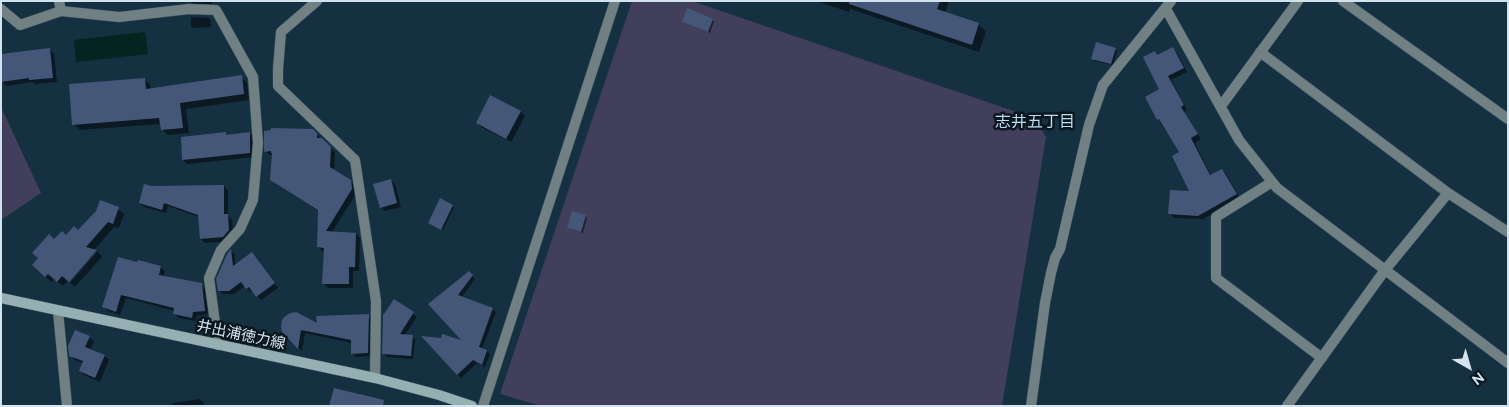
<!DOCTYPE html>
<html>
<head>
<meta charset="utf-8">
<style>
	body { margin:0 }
	#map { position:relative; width:1509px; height:407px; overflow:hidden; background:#153040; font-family:Raleway,sans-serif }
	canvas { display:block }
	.frame { position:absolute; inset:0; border:2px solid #d3e3ed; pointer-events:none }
	.north { position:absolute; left:1444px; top:342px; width:50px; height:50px; -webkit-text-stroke:4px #0b171e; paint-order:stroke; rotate:142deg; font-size:14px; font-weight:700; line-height:20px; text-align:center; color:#d3e3ed }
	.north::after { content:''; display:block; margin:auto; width:18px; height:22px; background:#d3e3ed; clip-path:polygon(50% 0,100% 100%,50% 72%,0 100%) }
</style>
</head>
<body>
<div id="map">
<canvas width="1509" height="407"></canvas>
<div class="frame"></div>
<div class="north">N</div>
</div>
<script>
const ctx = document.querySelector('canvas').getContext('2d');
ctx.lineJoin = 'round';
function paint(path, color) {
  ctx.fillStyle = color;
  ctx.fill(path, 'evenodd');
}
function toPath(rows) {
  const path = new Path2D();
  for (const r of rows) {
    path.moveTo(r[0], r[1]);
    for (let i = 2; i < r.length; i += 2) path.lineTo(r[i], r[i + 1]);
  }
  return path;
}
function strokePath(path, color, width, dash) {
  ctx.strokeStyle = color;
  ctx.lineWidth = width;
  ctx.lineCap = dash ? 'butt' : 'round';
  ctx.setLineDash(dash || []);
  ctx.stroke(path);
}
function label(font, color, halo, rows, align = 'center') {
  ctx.font = font + ' Raleway,"Noto Sans JP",sans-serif';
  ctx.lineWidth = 5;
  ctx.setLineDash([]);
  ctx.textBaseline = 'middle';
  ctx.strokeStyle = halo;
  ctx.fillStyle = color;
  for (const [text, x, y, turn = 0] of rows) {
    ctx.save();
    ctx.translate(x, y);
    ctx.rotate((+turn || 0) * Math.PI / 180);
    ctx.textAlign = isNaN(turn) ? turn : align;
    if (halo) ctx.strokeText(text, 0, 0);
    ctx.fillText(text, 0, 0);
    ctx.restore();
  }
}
paint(toPath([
	[632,1,692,1,1034,118,1046,137,1002,406,541,406,500,394],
	[1,107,41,193,1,220]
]), '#423f5d');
paint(toPath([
	[145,32,148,54,76,62,74,40]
]), '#05231f');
paint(toPath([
	[190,1,211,1,213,7,195,6],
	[816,1,949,1,945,13,978,24,986,31,979,52,850,9,849,12],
	[191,17,209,18,211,20,211,27,193,28,191,26],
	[713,20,714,22,710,33,685,23],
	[1116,49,1117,51,1113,65,1095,61,1093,59],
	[1173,49,1177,53,1187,72,1171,80,1187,110,1184,112,1201,139,1195,143,1211,176,1222,170,1226,174,1240,198,1203,219,1174,218,1170,214,1192,192,1181,153,1158,119,1161,90,1155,53,1158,56],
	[50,50,54,54,57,82,34,84,33,82,6,86,2,81],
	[241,77,247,83,249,100,186,109,189,133,168,135,162,129,161,124,80,130,74,124,144,79,150,85,151,89],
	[491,97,521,112,525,116,511,142,481,127,477,123],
	[312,130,335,152,334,171,350,181,355,186,356,194,332,232,356,234,360,238,359,271,353,271,353,288,328,288,324,284,325,251,322,251,318,247,319,211,276,184,272,180,273,155,270,155,265,151],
	[250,133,254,137,254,157,187,164,183,160,226,134,228,136],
	[390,180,395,184,401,207,385,211,381,207],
	[224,186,228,191,228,216,232,220,233,235,228,241,205,243,201,239,199,217,168,206,166,213,144,207,140,203,151,187],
	[452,206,454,207,443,230,429,223],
	[118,209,124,214,119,228,114,227,94,250,97,251,102,257,75,287,70,283,97,252,94,252,63,286,54,279,51,282,39,271,54,241,79,232],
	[585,216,587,218,583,233,570,229,568,227],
	[231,251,235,254,235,265,256,257,278,288,261,300,253,291,251,292,245,286,234,294,223,294,219,290],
	[139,262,161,267,165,272,163,277,201,285,206,289,209,314,197,316,196,321,179,318,174,314,175,311,126,298,120,315,108,311,104,307],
	[469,273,475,279,461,298,493,309,496,312,482,349,490,354,485,367,477,363,461,378,424,338,465,342,430,304],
	[394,301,417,317,404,336,412,336,415,340,413,359,387,357,383,353],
	[368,316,372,320,372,356,356,357,352,353,352,343,305,333,302,351,283,331],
	[89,337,94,341,90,350,105,356,109,360,100,382,84,375,80,371,83,363,75,360,70,355],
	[200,399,204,403,203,406,172,406,173,403]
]), '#0007');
paint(toPath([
	[849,1,940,1,937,9,979,23,972,45,849,4],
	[687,8,713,19,708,32,682,22],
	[1096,42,1116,48,1111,64,1091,59],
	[1173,47,1184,68,1168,76,1184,105,1181,107,1198,134,1191,138,1210,175,1222,169,1237,194,1198,216,1168,214,1170,190,1189,191,1172,156,1179,152,1159,119,1157,120,1145,97,1159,89,1143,57,1155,51,1157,55],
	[50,48,53,78,29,80,29,78,1,82,1,54],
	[242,75,244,94,180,103,183,128,161,130,159,118,72,125,69,84,145,78,146,89],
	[490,95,521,111,506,139,476,123],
	[271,128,313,129,317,133,317,138,322,138,331,147,330,167,351,180,352,189,326,231,356,233,355,267,349,267,349,284,322,284,324,248,317,247,318,210,270,180,272,153,271,153,271,151,264,152,264,131,271,130],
	[226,132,226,135,250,132,250,153,182,160,181,137],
	[391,179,397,203,380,208,373,184],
	[144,184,151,186,224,185,224,214,228,214,229,230,223,237,200,239,198,215,164,203,162,210,139,203],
	[440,198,453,205,441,230,428,223],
	[100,200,119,207,113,224,108,222,86,247,97,250,69,282,62,276,57,282,48,274,45,277,32,265,38,258,32,253,49,234,54,239,62,231,66,235,74,226,78,230,96,211],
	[572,211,586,215,581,232,567,228],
	[231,249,233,266,252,252,275,283,256,297,249,287,246,289,241,282,229,291,218,291,216,279,227,254],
	[118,257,137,262,138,260,161,266,159,275,202,283,205,311,193,312,192,318,173,314,174,308,121,295,116,312,102,307],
	[469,271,473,275,458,295,493,308,479,347,487,350,482,365,473,360,457,375,421,336,441,338,442,334,461,340,428,304],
	[394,299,414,312,400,334,413,335,411,356,382,354,383,314,384,314],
	[296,312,317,323,316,316,369,314,368,353,351,354,351,340,301,330,298,349,282,332,281,326,282,320,284,317,290,313],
	[75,330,90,336,85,347,105,355,95,378,79,371,83,361,69,356,68,346],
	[334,388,384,400,383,406,329,406]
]), '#445779');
const street = toPath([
	[59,1,61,11],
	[317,1,281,32,278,69,278,86,355,160,376,301,375,378],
	[1343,1,1508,119],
	[1,9,20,25,61,11,119,17,189,9,216,10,253,77,258,143,253,200,240,229,221,250,209,278,218,345],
	[1166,9,1239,140,1277,188,1508,363],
	[1260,52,1448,193,1508,232],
	[1221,106,1298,1],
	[1272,182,1216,217,1216,278,1322,358],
	[58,311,67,406],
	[483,406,615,1],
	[1031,406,1045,303,1051,273,1055,258,1060,249,1089,125,1103,85,1171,1],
	[1287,406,1385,270,1448,193]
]);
const secondary = toPath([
	[1,298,375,378,439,395,472,406]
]);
strokePath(street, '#334d5c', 11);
strokePath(secondary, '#334d5c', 11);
strokePath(street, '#708083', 10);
strokePath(secondary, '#95afb3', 10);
label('15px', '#d3e3ed', '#0b171e', [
	["井出浦徳力線",241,335,12]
]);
label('16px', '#bbdaee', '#0b171e', [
	["志井五丁目",1035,122]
]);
</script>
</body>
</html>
